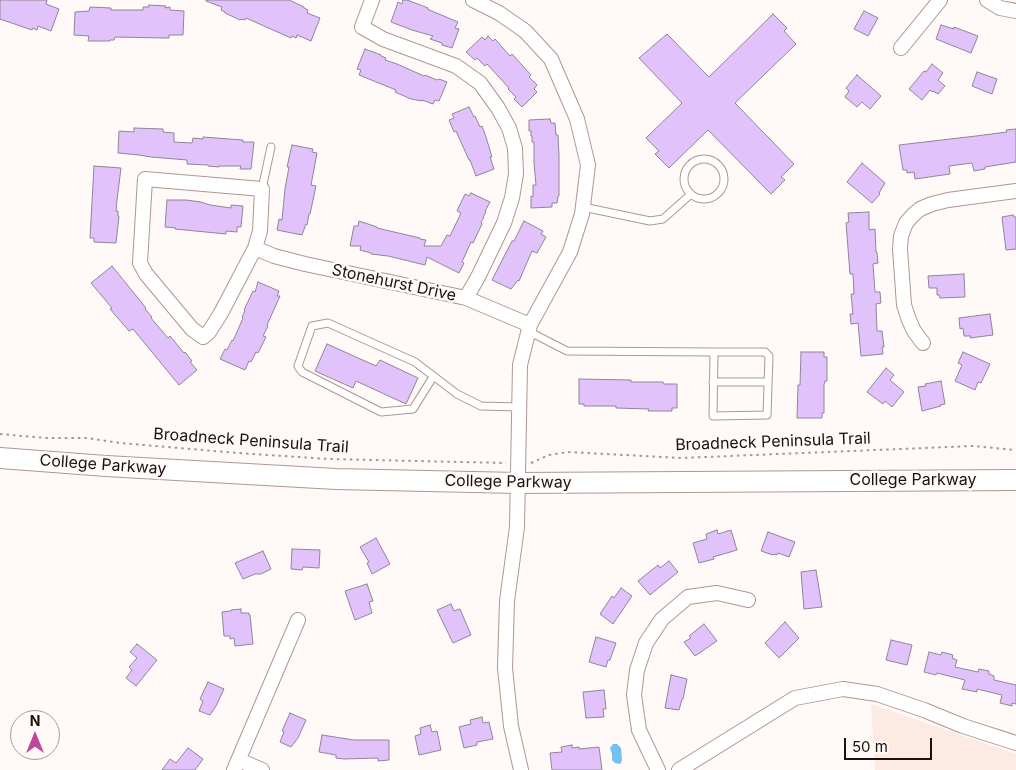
<!DOCTYPE html>
<html>
<head>
<meta charset="utf-8">
<style>
	body { margin:0 }
	#map { position:relative; width:1016px; height:770px; overflow:hidden; background:#fffaf8; font-family:Inter,sans-serif }
	canvas { display:block }
	.north { position:absolute; left:10px; top:710px; width:50px; height:50px; box-sizing:border-box; background:#fffaf8; border:1px solid #a39d9b; border-radius:50%; rotate:0deg; font-size:14px; font-weight:700; line-height:20px; text-align:center; color:#19120f }
	.north::after { content:''; display:block; margin:auto; width:18px; height:22px; background:#be469b; clip-path:polygon(50% 0,100% 100%,50% 72%,0 100%) }
	.scale { position:absolute; left:844px; top:738px; width:88px; height:22px; box-sizing:border-box; border:2px solid #19120f; border-top:0; padding-left:6px; font-size:15px; line-height:18px; white-space:nowrap; color:#19120f; -webkit-text-stroke:4px #fffaf8; paint-order:stroke }
</style>
</head>
<body>
<div id="map">
<canvas width="1016" height="770"></canvas>
<div class="north">N</div>
<div class="scale">50 m</div>
</div>
<script>
const ctx = document.querySelector('canvas').getContext('2d');
ctx.lineJoin = 'round';
function paint(path, color) {
  ctx.fillStyle = color;
  ctx.fill(path, 'evenodd');
}
function toPath(rows) {
  const path = new Path2D();
  for (const r of rows) {
    if (r.length === 3) {
      path.moveTo(r[0] + r[2], r[1]);
      path.arc(r[0], r[1], r[2], 0, 2 * Math.PI);
      continue;
    }
    path.moveTo(r[0], r[1]);
    for (let i = 2; i < r.length; i += 2) path.lineTo(r[i], r[i + 1]);
  }
  return path;
}
function strokePath(path, color, width, dash) {
  ctx.strokeStyle = color;
  ctx.lineWidth = width;
  ctx.lineCap = dash ? 'butt' : 'round';
  ctx.setLineDash(dash || []);
  ctx.stroke(path);
}
function label(font, color, halo, rows, align = 'center') {
  ctx.font = font + ' Inter,sans-serif';
  ctx.lineWidth = 5;
  ctx.setLineDash([]);
  ctx.textBaseline = 'middle';
  ctx.strokeStyle = halo;
  ctx.fillStyle = color;
  for (const [text, x, y, turn = 0] of rows) {
    ctx.save();
    ctx.translate(x, y);
    ctx.rotate((+turn || 0) * Math.PI / 180);
    ctx.textAlign = isNaN(turn) ? turn : align;
    if (halo) ctx.strokeText(text, 0, 0);
    ctx.fillText(text, 0, 0);
    ctx.restore();
  }
}
paint(toPath([
	[871,704,1016,754,1016,770,875,770]
]), '#fdeae2');
paint(toPath([
	[613,744,617,744,621,748,622,760,621,763,619,764,615,763,612,760,612,754,610,748]
]), '#71c2f3');
const building = toPath([
	[0,0,47,0,46,4,59,9,51,31,38,26,37,30,33,28,32,30,0,19,0,0],
	[206,0,289,0,304,7,304,8,308,10,307,13,320,18,311,41,297,35,296,38,292,36,291,38,246,18,245,20,241,19,240,20,225,13,225,12,221,10,222,7,206,1,206,0],
	[403,0,407,0,423,6,428,8,427,9,458,22,455,28,459,29,452,48,442,45,442,43,430,39,433,36,412,30,391,22,398,2,402,4,403,0],
	[149,5,166,6,165,8,170,7,170,10,184,11,183,35,169,35,169,38,164,38,115,37,114,40,110,40,110,41,88,41,89,36,74,35,75,12,89,11,90,7,111,8,111,10,143,10,143,7,149,7,149,5],
	[864,11,878,18,868,36,854,29,864,11],
	[773,14,787,28,784,31,796,44,735,103,794,164,781,177,785,180,771,194,708,130,669,168,655,154,659,151,646,138,682,103,639,58,667,34,709,77,773,14],
	[941,25,954,29,954,27,978,36,971,53,936,39,941,25],
	[488,36,493,41,495,39,510,56,512,54,531,75,529,77,537,85,534,89,537,92,522,107,514,99,516,97,508,89,509,88,487,64,485,66,477,58,475,60,466,52,482,37,485,40,488,36],
	[365,49,381,55,381,56,386,58,385,60,397,64,424,76,425,75,437,80,439,79,447,82,439,101,435,100,433,104,422,100,422,101,411,99,395,92,396,90,359,75,361,70,357,69,365,49],
	[932,64,943,73,938,80,945,86,938,94,933,91,932,92,930,90,922,100,909,89,924,71,926,72,932,64],
	[977,72,997,79,992,94,972,86,977,72],
	[857,75,881,96,870,109,862,102,857,107,845,97,849,91,846,88,857,75],
	[469,107,474,117,475,116,480,127,482,126,486,137,492,157,490,157,494,169,476,176,470,160,469,160,456,131,454,132,449,120,454,118,452,114,469,107],
	[550,119,551,123,555,123,556,135,558,135,559,156,559,196,558,196,557,203,552,203,552,207,531,208,531,196,533,197,533,185,536,185,534,163,534,142,532,142,532,136,531,136,531,131,529,131,529,120,550,119],
	[134,128,163,129,163,132,174,133,174,142,192,143,193,138,203,139,203,137,243,140,243,142,254,142,251,169,240,169,241,166,219,166,219,167,208,166,208,165,187,164,187,160,151,157,139,155,118,153,119,131,134,132,134,128],
	[1016,129,1016,162,985,167,985,169,974,171,972,163,949,166,950,174,915,179,914,172,907,173,907,170,903,170,899,145,976,136,1007,132,1006,130,1016,129],
	[292,145,313,149,312,152,317,153,311,185,316,186,310,214,309,214,307,225,306,224,302,235,277,230,279,219,282,220,285,189,289,167,287,167,292,145],
	[862,163,885,183,879,193,880,194,872,203,847,182,862,163],
	[94,166,121,168,117,200,116,211,118,211,118,216,119,216,116,243,94,242,94,238,90,238,94,166],
	[471,193,490,202,485,211,486,212,483,217,484,217,481,222,482,224,473,243,471,242,462,262,464,263,459,273,427,257,425,265,388,256,371,254,371,253,360,250,361,246,350,246,354,226,358,226,359,221,377,227,377,228,420,238,420,239,426,240,424,246,441,246,447,235,450,236,461,213,457,211,465,194,469,196,471,193],
	[167,200,186,200,201,202,210,205,231,208,231,205,243,206,241,227,237,227,237,232,226,231,226,234,175,229,176,228,165,227,167,200],
	[869,212,869,230,875,229,876,252,877,252,878,263,873,264,875,292,880,292,881,303,876,304,877,331,882,331,884,347,882,347,883,354,861,356,858,323,851,324,850,314,853,314,851,294,854,294,853,274,850,274,846,223,849,222,848,213,869,212],
	[1013,215,1014,217,1016,217,1016,249,1006,250,1002,217,1013,215],
	[524,221,543,231,541,234,546,237,537,253,532,251,519,281,518,280,511,289,492,280,512,241,514,241,524,221],
	[112,266,146,308,145,309,152,317,151,318,168,338,170,336,184,353,185,352,192,361,190,362,197,370,179,385,133,329,129,331,110,309,112,308,91,283,112,266],
	[964,274,965,297,940,298,939,295,937,295,937,288,929,288,928,276,964,274],
	[258,282,279,291,277,296,280,296,267,325,268,326,263,336,266,337,258,353,256,352,251,362,249,361,245,370,220,359,225,349,227,350,232,340,233,341,243,318,242,317,245,311,244,310,253,291,255,292,258,282],
	[990,314,993,335,970,338,971,336,964,336,963,328,960,329,959,318,990,314],
	[327,344,376,366,380,360,418,378,406,404,356,381,353,388,315,371,327,344],
	[801,352,824,352,824,357,827,357,827,381,825,381,824,385,824,413,822,413,822,418,797,418,798,385,800,385,801,352],
	[963,352,990,364,981,383,978,382,975,390,955,381,962,365,958,363,963,352],
	[886,368,894,375,890,380,904,392,892,407,885,401,883,404,867,392,886,368],
	[579,379,631,380,631,382,663,382,664,384,677,384,677,408,672,408,672,411,648,411,649,409,616,408,616,406,584,406,584,404,579,404,579,379],
	[941,381,945,404,940,405,941,406,922,411,918,387,926,386,925,384,941,381],
	[717,530,718,534,731,530,737,550,713,557,714,559,699,563,693,543,707,539,706,534,717,530],
	[768,532,795,542,789,557,778,553,777,555,773,554,773,555,761,551,768,532],
	[376,538,390,564,372,574,367,563,369,562,360,547,376,538],
	[292,549,320,550,319,568,303,567,302,570,291,569,292,549],
	[263,551,271,569,261,574,255,574,243,579,235,563,263,551],
	[669,561,678,572,650,595,638,581,658,565,660,568,669,561],
	[816,570,822,607,804,609,801,572,816,570],
	[367,584,373,601,369,602,372,613,355,620,345,591,367,584],
	[621,588,632,596,613,624,600,614,612,596,614,598,621,588],
	[451,604,454,611,460,609,471,635,453,643,437,610,451,604],
	[241,609,241,613,249,613,249,615,250,615,253,644,235,646,234,638,230,639,230,636,224,636,222,612,231,611,231,610,241,609],
	[785,622,799,638,779,658,765,643,785,622],
	[704,624,717,641,695,656,684,642,691,638,689,636,704,624],
	[596,637,616,643,610,660,608,660,606,667,589,662,596,637],
	[891,640,912,645,907,665,886,660,891,640],
	[137,644,157,660,136,686,126,678,132,670,129,667,137,658,130,652,137,644],
	[929,652,941,655,942,652,953,655,952,658,957,660,955,667,978,672,979,669,989,671,989,674,994,676,994,680,1016,685,1016,704,1012,703,1012,706,1000,703,1002,695,977,689,977,692,962,689,965,680,937,673,936,675,924,672,929,652],
	[671,675,687,679,683,699,682,699,679,710,665,708,671,675],
	[208,682,224,689,216,706,210,715,199,711,203,701,200,699,208,682],
	[604,690,606,709,603,709,604,717,586,718,583,692,604,690],
	[290,713,306,720,298,738,291,747,280,742,284,732,282,731,290,713],
	[482,717,483,723,489,722,493,739,477,742,477,745,464,748,459,727,471,724,470,720,482,717],
	[430,725,432,732,437,731,441,750,419,755,415,736,421,734,420,728,430,725],
	[322,735,354,740,389,740,389,760,378,761,378,758,344,759,336,758,336,755,319,752,322,735],
	[572,745,572,748,579,747,579,749,599,747,602,770,552,770,550,753,562,752,561,747,572,745],
	[188,748,203,759,195,770,162,770,170,759,176,763,188,748]
]);
paint(building, '#e2c2fb');
strokePath(building, '#8f8597', 1);
const service = toPath([
	[704,179,20],
	[262,189,271,147],
	[583,207,650,221,663,219,691,194],
	[528,331,567,351,714,352,765,352,769,356,767,415,713,416,714,352],
	[433,377,413,409,381,412,302,372,298,366,312,326,328,323,415,362,457,394,481,406,518,407],
	[713,382,768,382]
]);
const minor = toPath([
	[372,0,362,27,383,39,456,66,480,83,498,108,509,128,515,148,516,174,512,198,504,223,478,277,466,298],
	[473,0,499,13,525,31,551,59,577,119,588,165,582,214,570,252,530,325,520,365,517,527,507,601,505,668,511,726,521,770],
	[987,0,1000,8,1016,11],
	[901,48,940,0],
	[145,179,262,189,260,231,255,248,221,313,209,332,203,337,192,329,146,274,140,263,145,179],
	[255,248,274,256,305,264,466,298,530,325],
	[923,343,914,331,909,320,904,305,900,249,901,236,906,223,913,215,920,209,932,204,948,200,1016,191],
	[239,760,262,770],
	[234,770,298,620],
	[658,770,639,730,634,695,637,670,646,643,662,619,688,597,717,593,748,600],
	[679,770,795,698,843,689,877,694,924,710,963,726,1016,743]
]);
const secondary = toPath([
	[0,458,106,466,336,479,518,483,1016,480]
]);
strokePath(service, '#ad988f', 9);
strokePath(minor, '#ad988f', 16);
strokePath(secondary, '#ad988f', 22);
strokePath(toPath([
	[0,434,46,438,87,438,120,443,238,453,329,459,506,463],
	[531,463,549,455,568,452,681,458,973,446,1016,450]
]), '#9e9996', 2, [2.5, 4]);
strokePath(service, '#fff', 7);
strokePath(minor, '#fff', 14);
strokePath(secondary, '#fff', 20);
label('16px', '#19120f', '#fffaf8', [
	["Stonehurst Drive",394,283,12],
	["Broadneck Peninsula Trail",251,441,4],
	["Broadneck Peninsula Trail",773,442,-2],
	["College Parkway",103,465,4],
	["College Parkway",913,480],
	["College Parkway",508,482,1]
]);
</script>
</body>
</html>
